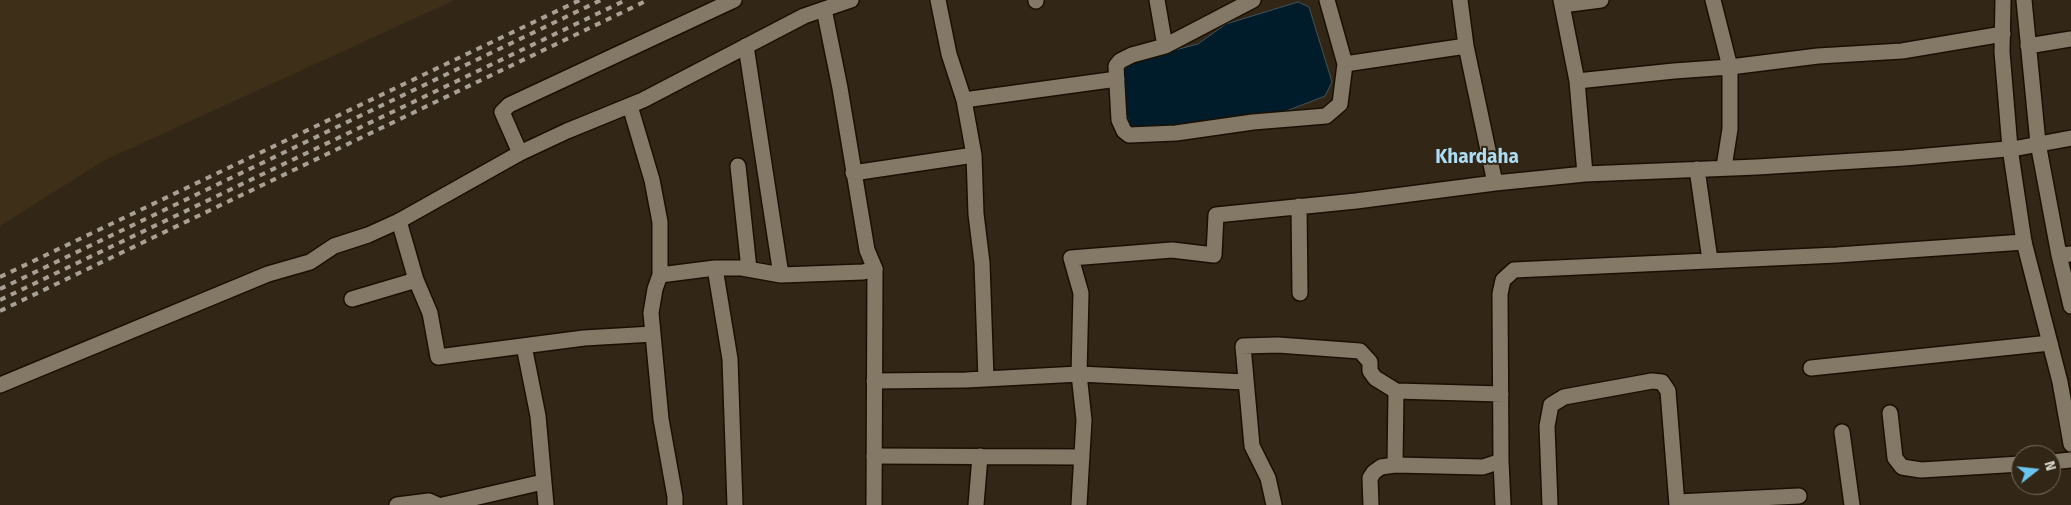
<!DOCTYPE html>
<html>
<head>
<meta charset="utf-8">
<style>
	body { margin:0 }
	#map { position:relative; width:2071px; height:505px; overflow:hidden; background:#322717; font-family:"Fira Sans",sans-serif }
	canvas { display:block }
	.north { position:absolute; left:2011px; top:445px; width:50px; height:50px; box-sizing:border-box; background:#322717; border:1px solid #756c5f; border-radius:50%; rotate:74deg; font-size:14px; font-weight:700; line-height:20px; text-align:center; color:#dad4ca }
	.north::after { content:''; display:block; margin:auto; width:18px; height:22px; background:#69c4f0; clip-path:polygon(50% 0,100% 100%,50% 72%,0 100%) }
</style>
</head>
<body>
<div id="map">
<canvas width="2071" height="505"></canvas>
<div class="north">N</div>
</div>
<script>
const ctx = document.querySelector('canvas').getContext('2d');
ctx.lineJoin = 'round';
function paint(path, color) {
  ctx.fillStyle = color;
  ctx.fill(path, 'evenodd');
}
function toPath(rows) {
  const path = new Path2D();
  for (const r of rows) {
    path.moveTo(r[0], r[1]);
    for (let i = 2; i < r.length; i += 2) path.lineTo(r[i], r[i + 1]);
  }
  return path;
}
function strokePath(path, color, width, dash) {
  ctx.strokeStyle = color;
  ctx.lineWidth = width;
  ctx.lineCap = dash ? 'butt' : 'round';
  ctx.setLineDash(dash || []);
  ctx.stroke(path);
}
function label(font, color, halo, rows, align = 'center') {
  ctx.font = font + ' "Fira Sans",sans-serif';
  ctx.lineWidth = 4;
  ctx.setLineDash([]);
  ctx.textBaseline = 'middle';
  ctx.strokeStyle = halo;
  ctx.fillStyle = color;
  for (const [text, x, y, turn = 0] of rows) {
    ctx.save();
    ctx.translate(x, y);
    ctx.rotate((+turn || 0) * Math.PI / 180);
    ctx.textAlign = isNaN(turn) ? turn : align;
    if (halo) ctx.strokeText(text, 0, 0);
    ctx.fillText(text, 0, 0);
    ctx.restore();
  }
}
paint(toPath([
	[0,0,455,0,103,161,0,226]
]), '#3d2f18');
const water = toPath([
	[1298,2,1309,7,1332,82,1325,96,1271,117,1235,117,1171,129,1131,127,1119,95,1126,63,1198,44,1226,24,1298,2]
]);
paint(water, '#001c2a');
strokePath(water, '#41535a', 1);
const street = toPath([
	[938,0,949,54,964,100,974,155,976,214,982,263,986,379],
	[1036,0,1036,1],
	[1157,0,1165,46],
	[1253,0,1165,46,1132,55,1120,61,1116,66,1119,120,1124,131,1129,135,1176,133,1253,122,1326,116,1340,104,1345,64,1327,0],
	[1561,0,1577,81,1585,174],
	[1713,0,1730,67,1730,129,1724,167],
	[2024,0,2038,143,2059,255],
	[1562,5,1601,0],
	[746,46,781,275],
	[2028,46,2071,39],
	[1345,64,1466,46],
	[1577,81,1674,71,1730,67,1818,56,1902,51,2003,34],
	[964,100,1117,79],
	[630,106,652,180,660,222,660,275],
	[520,153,502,112,509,105,734,0],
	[738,166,749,269],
	[1697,169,1710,260],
	[853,173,974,155],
	[1495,183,1585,174,1757,167,1904,158,2018,148,2071,138],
	[1299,206,1300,293],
	[399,221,416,280,430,313,438,357,584,338,653,334],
	[2071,254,2059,255,2071,306],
	[715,268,730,359,735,505],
	[352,299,416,280],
	[524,346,538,416,546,505],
	[1811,368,2050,343],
	[874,381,966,380,1079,374,1081,293,1071,258,1172,250,1214,255,1216,215,1356,201,1495,183,1466,46,1460,0],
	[1396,391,1501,394],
	[1890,413,1895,458,1902,467,1921,470,2021,464],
	[1842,432,1852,505],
	[874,456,1082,457],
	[1501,461,1503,505],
	[2051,462,2071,460],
	[1677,502,1799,496],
	[397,505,429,501,438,505],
	[443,505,543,482],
	[675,505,675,497,661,419,651,313,655,289,660,275,715,268,742,268,781,275,863,272,875,269],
	[976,505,980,456],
	[1079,505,1084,420,1079,374,1245,382],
	[1274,505,1268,478,1252,446,1243,346,1278,345,1360,351,1370,362,1370,371,1375,378,1396,391,1395,465],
	[1371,505,1370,478,1374,472,1381,467,1395,465,1483,467,1501,461,1500,294,1503,280,1514,270,1837,255,2024,242],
	[1550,505,1547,426,1551,405,1564,397,1652,381,1662,382,1668,391,1677,505]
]);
const secondary = toPath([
	[2003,0,2002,52,2010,148,2024,242,2060,382,2071,444],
	[824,9,840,88,867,250,875,269,874,505],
	[0,385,268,274,310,262,334,246,368,235,399,221,520,153,567,131,643,100,804,16,851,0]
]);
strokePath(street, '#191003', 18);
strokePath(secondary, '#191003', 18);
strokePath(street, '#847866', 15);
strokePath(secondary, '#847866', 15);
strokePath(toPath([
	[0,277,580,0],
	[0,289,601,0],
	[0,300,626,0],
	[0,311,648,0]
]), '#a8a094', 4, [6, 6]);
label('bold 19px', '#addcf5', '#322717', [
	["Khardaha",1477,158]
]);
</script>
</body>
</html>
